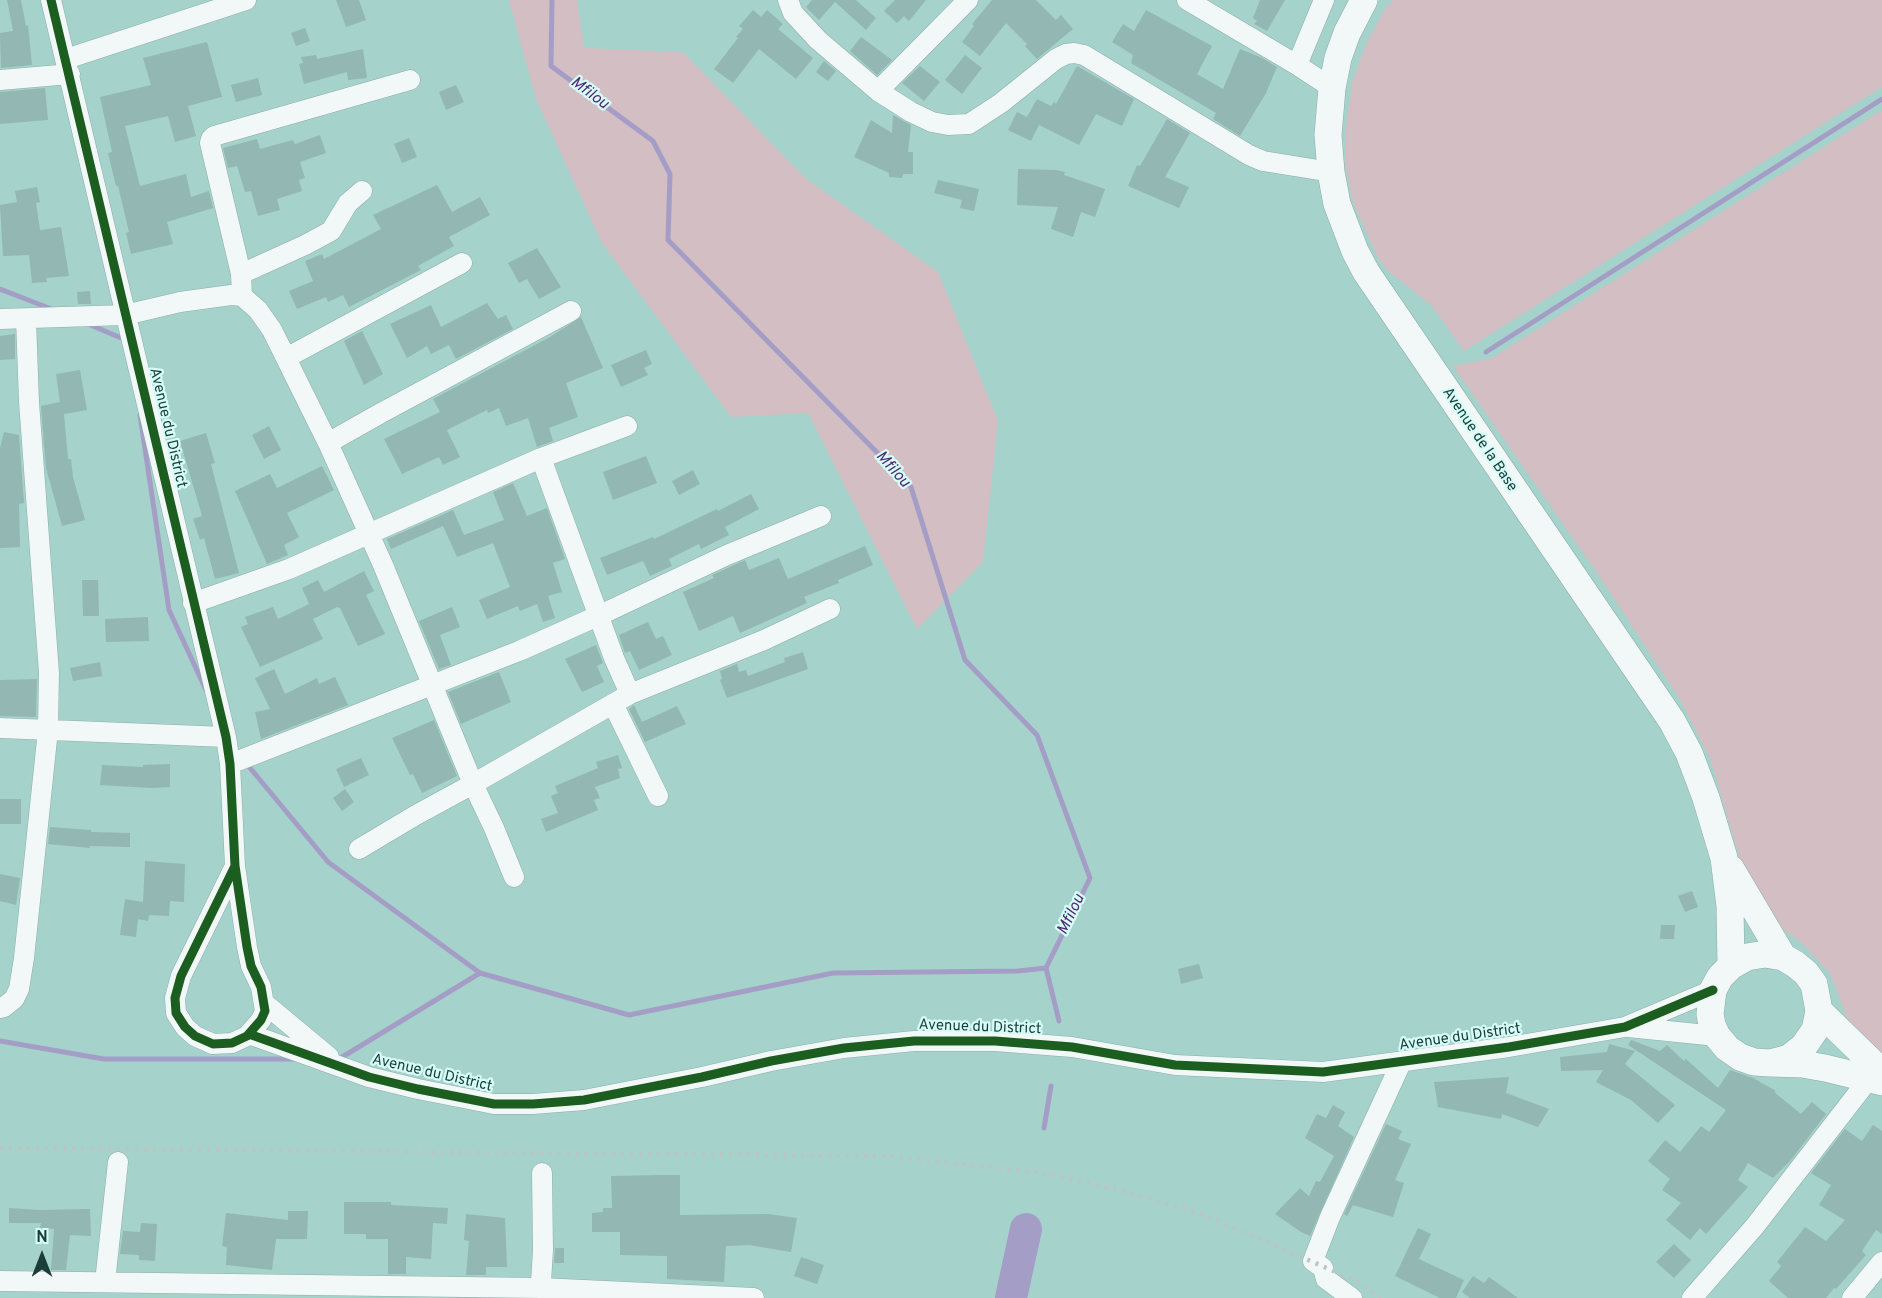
<!DOCTYPE html>
<html>
<head>
<meta charset="utf-8">
<style>
	body { margin:0 }
	#map { position:relative; width:1882px; height:1298px; overflow:hidden; background:#a6d2cc; font-family:Overpass,sans-serif }
	canvas { display:block }
	.north { position:absolute; left:12px; top:1226px; width:60px; height:60px; -webkit-text-stroke:4px #d6fdf7; paint-order:stroke; rotate:0deg; font-size:16px; font-weight:700; line-height:24px; text-align:center; color:#1b3d39 }
	.north::after { content:''; display:block; margin:auto; width:21px; height:27px; background:#1b3d39; clip-path:polygon(50% 0,100% 100%,50% 72%,0 100%) }
</style>
</head>
<body>
<div id="map">
<canvas width="1882" height="1298"></canvas>
<div class="north">N</div>
</div>
<script>
const ctx = document.querySelector('canvas').getContext('2d');
ctx.lineJoin = 'round';
function paint(path, color) {
  ctx.fillStyle = color;
  ctx.fill(path, 'evenodd');
}
function toPath(rows) {
  const path = new Path2D();
  for (const r of rows) {
    path.moveTo(r[0], r[1]);
    for (let i = 2; i < r.length; i += 2) path.lineTo(r[i], r[i + 1]);
  }
  return path;
}
function strokePath(path, color, width, dash) {
  ctx.strokeStyle = color;
  ctx.lineWidth = width;
  ctx.lineCap = dash ? 'butt' : 'round';
  ctx.setLineDash(dash || []);
  ctx.stroke(path);
}
function label(font, color, halo, rows, align = 'center') {
  ctx.font = font + ' Overpass,sans-serif';
  ctx.lineWidth = 4.5;
  ctx.setLineDash([]);
  ctx.textBaseline = 'middle';
  ctx.strokeStyle = halo;
  ctx.fillStyle = color;
  for (const [text, x, y, turn = 0] of rows) {
    ctx.save();
    ctx.translate(x, y);
    ctx.rotate((+turn || 0) * Math.PI / 180);
    ctx.textAlign = isNaN(turn) ? turn : align;
    if (halo) ctx.strokeText(text, 0, 0);
    ctx.fillText(text, 0, 0);
    ctx.restore();
  }
}
paint(toPath([
	[509,0,577,0,584,48,683,52,805,178,938,272,998,421,983,562,917,629,808,413,731,417,602,243,536,99],
	[1393,0,1882,0,1882,87,1464,351,1431,305,1388,271,1378,258,1353,202,1345,164,1346,127,1352,83,1366,44,1385,9],
	[1882,110,1882,1057,1866,1045,1846,1016,1831,975,1801,942,1777,925,1744,873,1710,758,1680,700,1606,586,1453,366,1492,358]
]), '#d2bec3');
strokePath(toPath([
	[552,0,551,66,653,141,670,174,668,240,911,487,965,660,1037,735,1090,878,1046,968,1059,1021],
	[0,289,54,310],
	[88,324,126,340],
	[1486,352,1882,99],
	[140,415,169,610,206,690],
	[246,763,328,862,480,973,629,1015,833,973,1018,971,1046,968],
	[0,1041,104,1059,297,1059],
	[339,1059,480,973],
	[1044,1128,1051,1086]
]), '#a49ec6', 5);
strokePath(toPath([
	[1011,1298,1026,1229]
]), '#a49ec6', 32);
paint(toPath([
	[7,0,21,0,26,26,28,25,32,65,1,68,0,33,13,31],
	[336,0,359,0,366,20,346,27],
	[812,0,856,0,876,18,866,30,835,2,819,20,806,7],
	[895,0,926,0,909,21,904,16,897,23,884,11],
	[992,0,1036,0,1056,20,1061,15,1073,29,1037,59,1025,46,1027,44,1006,23,980,56,962,42,974,26,972,24],
	[1260,0,1285,0,1267,31,1254,24,1257,21,1253,18],
	[753,10,761,17,767,10,783,24,778,29,813,58,796,79,759,49,733,83,714,69,738,38,736,37,743,29,739,26],
	[1146,10,1212,46,1197,74,1223,89,1240,49,1262,58,1277,67,1266,93,1240,136,1213,119,1216,113,1131,63,1133,55,1112,42,1123,24,1134,31],
	[305,28,310,41,296,46,291,33],
	[861,37,892,60,877,75,850,51],
	[207,42,222,97,188,106,196,136,175,142,168,116,125,126,140,186,186,174,191,197,209,191,213,208,167,222,173,244,131,254,126,233,129,232,118,186,116,186,108,153,112,152,100,97,151,85,143,58],
	[363,49,367,78,348,80,347,72,304,84,299,64,303,63,301,57,316,55,317,59],
	[965,55,982,68,962,94,945,80],
	[824,61,836,71,828,81,816,72],
	[920,66,940,82,924,101,902,83],
	[1077,66,1134,99,1122,126,1096,114,1079,145,1039,125,1031,141,1008,130,1017,112,1027,117,1037,99,1051,106,1054,102,1056,104],
	[258,78,262,95,236,102,231,85],
	[456,85,464,102,446,110,439,92],
	[45,88,48,120,0,124,0,92],
	[893,115,911,125,908,152,913,152,913,174,903,174,902,178,889,177,889,173,854,157,871,120,892,133],
	[1167,119,1190,133,1165,177,1189,187,1179,208,1128,186,1137,165,1140,166],
	[320,135,326,153,300,162,305,178,299,180,302,191,277,199,280,210,258,216,251,191,245,192,237,166,228,168,223,148,257,139,260,149,293,140,295,144],
	[409,138,417,157,402,163,394,144],
	[1018,169,1056,170,1065,172,1064,175,1105,189,1095,217,1081,212,1073,237,1051,229,1058,207,1017,205],
	[938,180,979,189,974,211,960,208,962,200,934,193],
	[437,185,452,212,480,197,490,215,449,237,454,246,418,266,421,270,349,307,343,295,328,302,326,297,297,309,289,291,313,281,305,261,322,254,324,259,381,229,373,215],
	[37,187,40,202,36,203,40,230,61,227,69,276,46,278,47,282,32,283,29,255,3,256,0,205,17,202,15,191],
	[537,248,561,287,539,299,527,279,519,283,508,263],
	[90,291,91,304,78,304,77,292],
	[487,303,498,319,506,315,513,329,456,359,449,345,431,354,427,346,407,358,390,324,431,305,441,327],
	[581,317,603,368,566,383,578,417,549,428,553,441,537,447,528,418,506,426,499,408,488,413,487,410,447,430,460,457,443,465,439,457,402,474,384,439,440,412,433,399,550,337],
	[362,331,383,374,364,385,344,341],
	[15,334,15,359,0,360,0,336],
	[646,350,652,364,644,368,648,375,621,387,611,365],
	[80,370,87,410,64,414,68,459,71,459,73,477,85,520,62,526,46,468,41,406,60,402,56,374],
	[269,426,281,450,264,459,252,435],
	[4,432,19,435,24,503,19,504,20,547,0,548,0,448],
	[206,433,215,463,211,464,239,573,215,579,204,538,200,540,193,519,202,516,180,441],
	[646,456,657,483,613,500,603,472],
	[322,466,334,490,287,513,299,537,284,545,288,555,267,564,235,491,270,474,277,488],
	[693,470,700,484,679,495,672,481],
	[513,483,527,516,547,508,565,559,553,563,562,592,548,596,555,618,543,622,537,604,520,611,518,606,487,619,479,600,510,587,493,543,457,557,443,526,391,549,387,539,453,510,464,535,504,520,493,492],
	[751,494,759,509,725,527,729,535,701,549,699,544,669,559,672,566,650,576,643,561,607,575,600,558,653,537,654,539,717,509,718,511],
	[865,546,873,565,838,580,839,583,804,597,807,603,740,633,733,616,699,631,683,592,714,578,712,575,745,560,749,570,779,558,788,579],
	[364,571,374,591,366,595,385,634,358,646,340,608,337,607,313,619,323,639,260,667,241,627,248,624,245,617,273,607,278,619,309,604,302,588,318,580,324,592],
	[82,580,98,580,99,616,83,616],
	[452,607,460,627,440,635,451,665,439,669,419,621],
	[148,617,149,641,106,642,105,619],
	[648,622,656,639,663,636,672,655,639,670,630,651,625,653,619,635],
	[596,645,603,663,597,666,604,682,582,692,565,659],
	[803,652,808,669,727,698,720,680,722,679,720,671,737,664,739,672,746,670,748,676,785,662,784,658],
	[100,662,102,676,73,681,70,668],
	[274,669,285,694,317,678,319,684,335,677,348,705,261,739,255,712,270,709,255,678],
	[499,672,511,702,461,724,448,692],
	[37,679,36,717,0,716,0,680],
	[634,705,642,722,677,706,686,724,645,742,629,709],
	[434,720,457,776,422,793,413,774,410,775,392,738],
	[618,755,622,768,618,769,620,778,595,787,600,798,594,800,598,810,546,832,541,819,558,813,551,796,558,793,555,786,598,768,596,762],
	[361,758,369,775,344,787,336,769],
	[170,764,170,787,152,788,100,785,102,765,143,767,143,765],
	[345,789,354,802,342,811,333,798],
	[0,799,21,799,21,824,0,824],
	[50,827,91,830,91,832,130,833,130,847,90,846,90,848,48,844],
	[145,861,185,864,184,902,170,901,169,916,149,915,148,921,138,919,136,937,120,935,125,899,143,902],
	[0,874,20,878,16,905,0,901],
	[1692,891,1698,907,1685,912,1678,896],
	[1661,925,1675,925,1674,939,1660,939],
	[1199,964,1203,978,1181,984,1178,969],
	[1631,1040,1660,1051,1667,1045,1684,1061,1686,1059,1718,1088,1730,1070,1753,1078,1776,1091,1774,1092,1801,1114,1812,1102,1826,1114,1791,1160,1773,1178,1748,1163,1738,1180,1748,1187,1706,1234,1700,1228,1690,1240,1666,1220,1681,1203,1662,1190,1670,1179,1648,1161,1665,1140,1680,1152,1701,1126,1709,1132,1726,1110,1628,1045],
	[1609,1044,1635,1051,1625,1064,1675,1105,1658,1123,1631,1100,1596,1082,1603,1070,1561,1071,1560,1057,1607,1052],
	[1509,1077,1506,1093,1549,1109,1538,1127,1502,1114,1501,1119,1438,1107,1434,1082],
	[1333,1105,1345,1112,1338,1126,1354,1137,1310,1236,1301,1232,1275,1214,1300,1188,1309,1196,1316,1181,1320,1182,1334,1156,1305,1138,1317,1114,1326,1118],
	[1386,1124,1402,1131,1398,1139,1411,1144,1395,1180,1404,1183,1393,1217,1353,1205,1347,1216,1344,1214],
	[1873,1125,1882,1131,1882,1234,1876,1230,1862,1251,1866,1255,1836,1289,1834,1288,1826,1298,1788,1298,1769,1281,1781,1266,1777,1262,1805,1227,1826,1241,1845,1220,1819,1205,1831,1185,1811,1173,1845,1129,1862,1141],
	[660,1175,680,1175,680,1215,768,1214,797,1218,791,1252,749,1245,726,1246,724,1282,667,1279,667,1256,620,1255,620,1232,592,1232,592,1213,603,1212,603,1208,612,1208,611,1176],
	[344,1202,391,1202,391,1205,448,1208,447,1224,433,1223,431,1259,406,1257,406,1274,388,1274,388,1239,366,1239,366,1234,344,1234],
	[9,1208,40,1210,90,1209,91,1236,70,1235,66,1270,51,1270,54,1229,40,1228,41,1223,9,1223],
	[288,1211,308,1211,307,1239,276,1239,272,1270,226,1265,227,1247,222,1246,226,1213,288,1220],
	[466,1214,505,1218,507,1267,486,1267,486,1275,466,1275,469,1241,464,1240],
	[141,1223,157,1224,155,1261,139,1260,139,1255,120,1254,123,1231,140,1232],
	[1418,1228,1431,1234,1419,1259,1464,1280,1456,1298,1440,1298,1395,1276],
	[1674,1244,1691,1260,1674,1278,1656,1262],
	[555,1248,564,1248,564,1263,554,1263],
	[801,1257,824,1265,817,1284,794,1276],
	[1473,1276,1484,1283,1489,1277,1518,1298,1470,1298,1462,1292]
]), '#93b7b2');
const street = toPath([
	[51,0,226,737,230,764,235,866,247,947,251,966,261,987,265,1011,261,1020,247,1036,232,1043,213,1044,195,1036,185,1027,176,1013,175,998,181,976,235,866],
	[788,0,793,13,818,40,878,91,911,112,932,122,948,125,969,124,1001,103,1056,59,1066,54,1074,53,1084,55,1249,155,1263,161,1331,172],
	[1187,0,1297,65,1332,88],
	[66,59,246,0],
	[1297,65,1324,0],
	[0,80,70,74],
	[878,91,968,0],
	[241,274,305,245,331,231,348,203,362,191],
	[242,296,241,274,210,143,211,139,214,136,410,80],
	[0,319,125,315,180,302,231,295,242,296,258,310,272,330,328,443,383,565,473,784,494,828,514,877],
	[286,358,462,263],
	[328,443,381,413,571,311],
	[541,458,614,658,630,694],
	[193,603,289,569,541,458,627,426],
	[613,704,658,796],
	[0,728,226,737],
	[230,764,519,651,600,615,727,555,821,516],
	[359,849,416,815,473,784,630,694,764,640,830,609],
	[264,1003,329,1057],
	[0,1008,4,1007,14,999,19,989,24,958,48,730,49,673,29,402,26,319],
	[1628,1027,1717,1036],
	[249,1034,369,1077,418,1089,494,1104,533,1104,584,1100,702,1077,771,1061,844,1048,914,1041,995,1041,1072,1047,1175,1065,1323,1072,1509,1047,1625,1027,1713,990],
	[0,1281,541,1288,754,1298],
	[105,1282,118,1162],
	[540,1298,543,1250,542,1173],
	[1352,1298,1326,1279,1323,1268,1313,1261,1330,1217,1401,1063],
	[1692,1298,1755,1226,1875,1071],
	[1852,1298,1882,1262]
]);
const secondary = toPath([
	[1364,0,1347,33,1338,58,1332,88,1328,135,1331,172,1337,204,1355,251,1366,272,1672,721,1689,753,1706,798,1724,858,1730,906,1731,966],
	[1731,869,1783,957],
	[1819,1011,1882,1072],
	[1770,1063,1789,1058,1804,1046,1815,1030,1819,1011,1814,984,1806,973,1795,964,1783,957,1765,954,1747,957,1731,966,1720,977,1713,990,1710,1014,1712,1025,1717,1036,1727,1048,1740,1057,1754,1062,1770,1063,1802,1064,1825,1068,1882,1082]
]);
strokePath(street, '#8aaea9', 21);
strokePath(secondary, '#8aaea9', 28);
strokePath(street, '#f2f8f7', 20);
strokePath(secondary, '#f2f8f7', 27);
strokePath(toPath([
	[0,1148,887,1156,1044,1173,1110,1188,1200,1213,1352,1279,1381,1298]
]), '#bac6c4', 4.5, [3, 6]);
strokePath(toPath([
	[51,0,226,737,230,764,235,866,247,947,251,966,261,987,265,1011,261,1020,247,1036,232,1043,213,1044,195,1036,185,1027,176,1013,175,998,181,976,235,866],
	[249,1034,369,1077,418,1089,494,1104,533,1104,584,1100,702,1077,771,1061,844,1048,914,1041,995,1041,1072,1047,1175,1065,1323,1072,1509,1047,1625,1027,1713,990]
]), '#1b5e20', 9);
label('15px', '#1b3d39', '#d6fdf7', [
	["Avenue du District",167,428,77],
	["Avenue de la Base",1479,440,56],
	["Avenue du District",980,1028,2],
	["Avenue du District",1460,1038,-8],
	["Avenue du District",432,1074,13]
]);
label('italic 16px', '#502a73', '#d6fdf7', [
	["Mfilou",589,94,37],
	["Mfilou",892,470,48],
	["Mfilou",1072,915,-64]
]);
</script>
</body>
</html>
